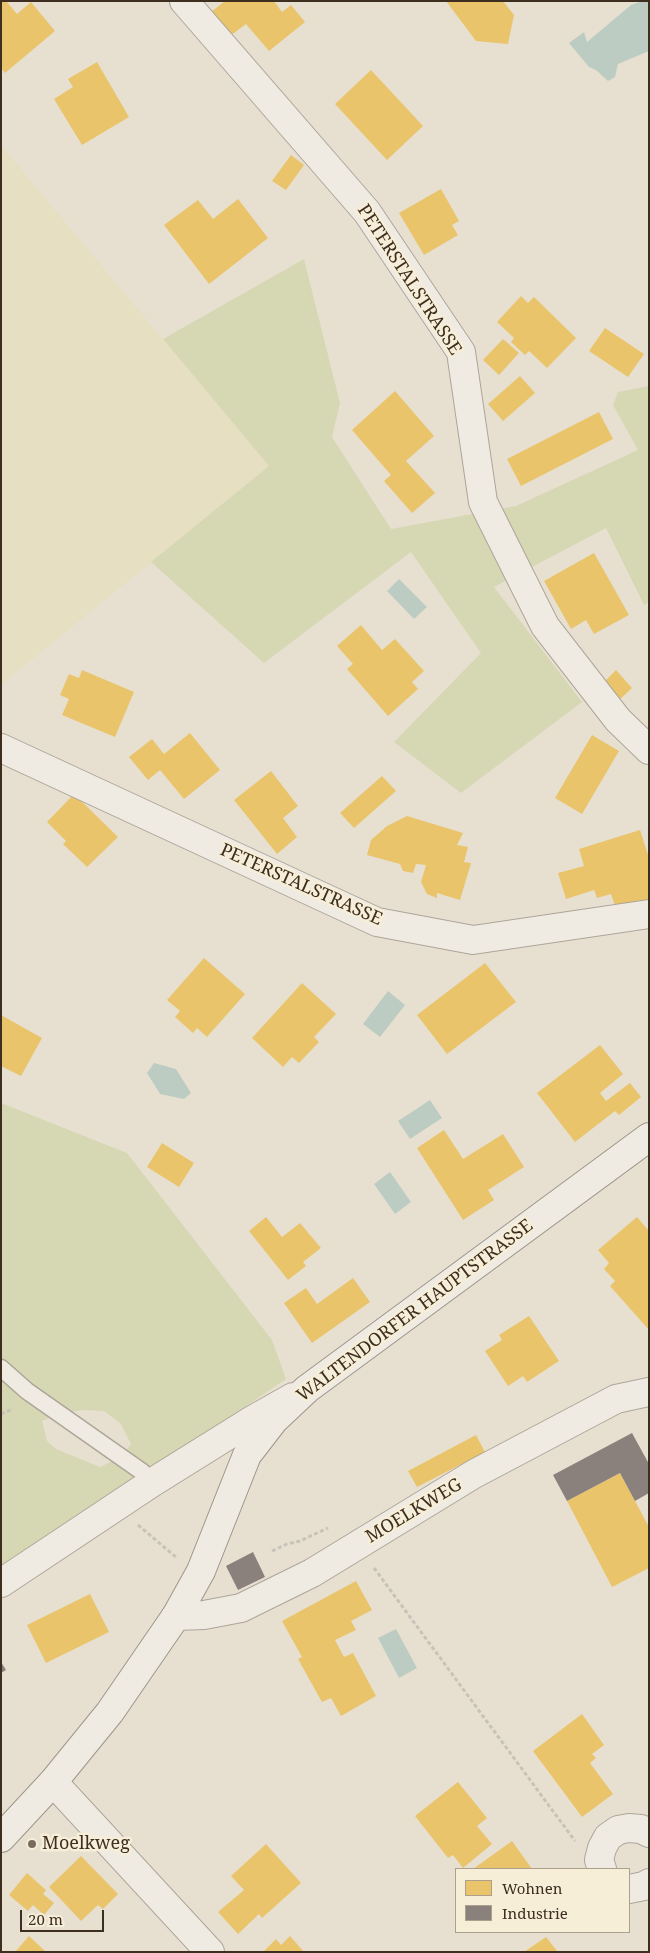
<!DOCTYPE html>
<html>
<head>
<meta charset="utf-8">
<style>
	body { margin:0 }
	#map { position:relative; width:650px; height:1953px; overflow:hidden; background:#e7e0d1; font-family:"Noto Serif",serif }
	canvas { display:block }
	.frame { position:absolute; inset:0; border:2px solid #3d2e20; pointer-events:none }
	.legend { position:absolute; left:455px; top:1868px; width:175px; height:65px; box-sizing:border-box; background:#f7eed8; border:1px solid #ada18e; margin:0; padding:6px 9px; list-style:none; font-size:15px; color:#3d2e20 }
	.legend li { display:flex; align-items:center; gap:10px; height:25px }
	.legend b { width:25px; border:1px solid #ada18e }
	.scale { position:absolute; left:20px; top:1910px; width:84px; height:22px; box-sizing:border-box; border:2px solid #3d2e20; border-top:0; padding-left:6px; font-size:15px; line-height:18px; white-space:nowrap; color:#3d2e20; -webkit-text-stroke:4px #f7eed8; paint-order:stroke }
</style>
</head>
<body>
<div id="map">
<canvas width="650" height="1953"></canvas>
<div class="frame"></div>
<ul class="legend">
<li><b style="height:14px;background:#e9c46a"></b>Wohnen</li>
<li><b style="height:14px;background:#8a817c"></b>Industrie</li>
</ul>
<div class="scale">20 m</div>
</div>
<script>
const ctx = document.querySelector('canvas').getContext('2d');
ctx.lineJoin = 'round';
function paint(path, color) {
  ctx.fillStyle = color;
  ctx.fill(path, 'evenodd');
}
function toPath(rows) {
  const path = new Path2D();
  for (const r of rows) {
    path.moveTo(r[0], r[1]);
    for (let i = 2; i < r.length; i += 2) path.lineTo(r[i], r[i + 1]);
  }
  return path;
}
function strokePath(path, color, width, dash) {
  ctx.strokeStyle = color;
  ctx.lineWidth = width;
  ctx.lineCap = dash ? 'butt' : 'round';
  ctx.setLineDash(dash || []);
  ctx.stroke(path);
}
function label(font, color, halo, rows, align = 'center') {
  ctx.font = font + ' "Noto Serif",serif';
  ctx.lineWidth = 5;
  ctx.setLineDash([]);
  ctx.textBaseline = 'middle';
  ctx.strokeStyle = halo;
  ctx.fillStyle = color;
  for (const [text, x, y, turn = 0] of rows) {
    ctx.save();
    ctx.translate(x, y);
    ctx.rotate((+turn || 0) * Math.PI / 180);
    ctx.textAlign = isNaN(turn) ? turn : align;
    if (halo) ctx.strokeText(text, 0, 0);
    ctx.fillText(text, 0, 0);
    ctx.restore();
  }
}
paint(toPath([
	[1,145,269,466,1,685]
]), '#e6dfc2');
paint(toPath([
	[304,259,340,403,332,437,391,529,516,506,638,450,613,405,618,392,649,386,649,602,644,605,606,528,494,587,582,702,461,793,394,742,481,653,411,552,264,663,151,562,269,466,163,339],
	[1,1103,127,1153,272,1340,286,1379,1,1572],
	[83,1410,104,1411,121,1424,131,1444,121,1457,100,1467,56,1449,47,1441,42,1421,58,1414]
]), '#d6d7b3');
paint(toPath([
	[642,1,649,1,649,51,618,64,615,77,608,81,596,70,589,67,569,43,584,32,587,42,631,5],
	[399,579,427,607,414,619,387,591],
	[388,991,405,1005,380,1037,363,1024],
	[154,1063,176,1069,191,1093,184,1099,160,1094,147,1073],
	[430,1100,442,1118,410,1139,398,1121],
	[390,1172,411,1202,395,1214,374,1184],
	[396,1629,417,1668,399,1678,378,1638]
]), '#bcccc2');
paint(toPath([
	[1,1,6,1,17,14,31,2,55,31,5,73,1,68],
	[225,1,274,1,282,12,291,5,305,22,269,51,246,24,230,36,211,12],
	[446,1,503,1,514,15,508,44,476,41],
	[97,62,129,117,82,145,54,99,73,87,68,79],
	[371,70,423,126,387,160,335,104],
	[291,155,304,165,286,190,272,181],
	[441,189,459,221,452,225,458,235,424,255,399,213],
	[238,199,268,238,209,284,164,225,198,200,213,219],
	[521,296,528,303,534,297,576,338,547,368,529,351,525,355,511,342,514,338,497,322],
	[605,328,644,354,628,377,589,351],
	[503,339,519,353,499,375,483,360],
	[520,376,535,393,503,421,488,404],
	[395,391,434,436,406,461,435,493,412,513,384,481,391,475,352,430],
	[599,412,613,439,521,486,507,459],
	[594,553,629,615,594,634,586,620,571,629,544,581],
	[361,625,382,650,395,639,424,671,412,682,418,689,388,716,347,669,353,664,337,646],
	[82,670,134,692,115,737,62,715,69,699,60,695,69,674,79,678],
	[616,670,632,688,616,703,600,686],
	[190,733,220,770,184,799,160,770,148,780,129,757,152,739,164,754],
	[592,735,619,751,582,814,555,798],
	[271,771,298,806,283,818,297,837,277,854,234,800],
	[382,776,396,791,354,828,340,813],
	[74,794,118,837,87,867,63,844,66,841,47,822],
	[407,816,463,833,457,845,468,847,464,862,471,863,460,900,437,893,437,898,427,894,421,882,426,865,416,864,413,873,403,871,400,864,367,855,371,840,387,826],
	[640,830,649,858,649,901,615,906,611,894,597,898,594,890,566,899,558,873,584,866,579,849],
	[204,958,245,994,207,1037,197,1028,193,1033,175,1017,180,1011,167,1000],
	[485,963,516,1002,447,1054,417,1015],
	[302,983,336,1014,314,1037,319,1042,299,1063,292,1057,283,1067,252,1038],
	[1,1015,42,1038,21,1076,1,1066],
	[600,1045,623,1074,600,1093,606,1101,630,1083,641,1097,619,1115,615,1111,575,1142,537,1093],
	[444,1130,463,1159,503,1134,524,1167,488,1190,494,1200,463,1220,417,1148],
	[162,1143,194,1163,179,1187,147,1167],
	[266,1217,282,1237,300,1223,321,1248,303,1262,306,1266,288,1280,249,1231],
	[637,1217,649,1231,649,1330,610,1286,615,1281,604,1269,609,1263,598,1250],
	[353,1278,370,1302,312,1343,284,1303,306,1288,317,1304],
	[529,1316,559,1361,527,1382,523,1376,508,1386,485,1351,502,1340,499,1335],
	[476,1435,485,1452,417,1487,408,1471],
	[620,1473,649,1527,649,1568,612,1587,567,1501],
	[356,1581,372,1610,351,1621,356,1630,335,1640,344,1657,353,1653,376,1696,341,1716,331,1698,322,1702,298,1659,302,1657,282,1621],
	[90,1594,109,1632,46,1663,27,1625],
	[582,1714,604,1745,592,1754,596,1758,590,1763,613,1794,582,1817,533,1751],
	[458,1782,487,1818,477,1826,492,1844,463,1868,453,1855,448,1858,415,1816],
	[512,1841,532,1869,473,1869],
	[266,1844,301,1883,262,1918,259,1914,238,1934,218,1912,244,1890,231,1876],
	[81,1856,118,1894,103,1909,98,1905,81,1921,49,1887],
	[27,1873,46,1890,43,1894,54,1903,44,1915,33,1905,28,1911,9,1895],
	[29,1936,46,1952,15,1952],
	[290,1936,304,1952,263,1952,276,1939,281,1945],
	[546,1937,558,1952,524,1952]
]), '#e9c46a');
paint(toPath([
	[632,1433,649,1464,649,1493,635,1501,620,1473,567,1501,553,1475],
	[253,1552,265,1577,238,1590,226,1566],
	[1,1662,6,1670,1,1673]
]), '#8a817c');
const lane = toPath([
	[1,1368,27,1391,141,1471,153,1482]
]);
const street = toPath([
	[184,1,367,212,461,352,483,502,545,626,618,720,649,750],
	[1,748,377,922,473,940,649,914],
	[1,1583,153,1482,254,1419,293,1397],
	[176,1616,204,1615,241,1608,312,1573,474,1474,616,1399,649,1392],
	[53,1782,210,1952],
	[602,1869,599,1860,602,1848,608,1837,618,1830,629,1828,641,1829,649,1833],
	[629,1889,644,1886,649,1883]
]);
const secondary = toPath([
	[1,1838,53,1782,110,1712,176,1616,201,1571,247,1455,274,1420,307,1389,649,1137]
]);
strokePath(lane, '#ada599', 19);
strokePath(street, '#ada599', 30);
strokePath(secondary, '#9c958a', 30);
strokePath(toPath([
	[1,1414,13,1409],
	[138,1525,177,1558],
	[272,1551,287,1544,300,1541,328,1528],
	[374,1568,575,1841]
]), '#c8c2b9', 3, [4, 2.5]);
strokePath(lane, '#efebe3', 16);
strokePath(street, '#efebe3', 28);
strokePath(secondary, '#efebe3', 28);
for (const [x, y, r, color] of [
	[32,1844,5,"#786c5e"]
]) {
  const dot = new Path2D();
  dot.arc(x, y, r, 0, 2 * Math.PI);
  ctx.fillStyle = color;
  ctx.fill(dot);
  strokePath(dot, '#f7eed8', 2);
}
label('18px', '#3d2e20', '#f7eed8', [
	["PETERSTALSTRASSE",409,280,57],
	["PETERSTALSTRASSE",301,885,24],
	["WALTENDORFER HAUPTSTRASSE",415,1311,-37],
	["MOELKWEG",414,1511,-31]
]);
label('18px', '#3d2e20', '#f7eed8', [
	["Moelkweg",42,1844]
], 'left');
</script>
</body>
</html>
